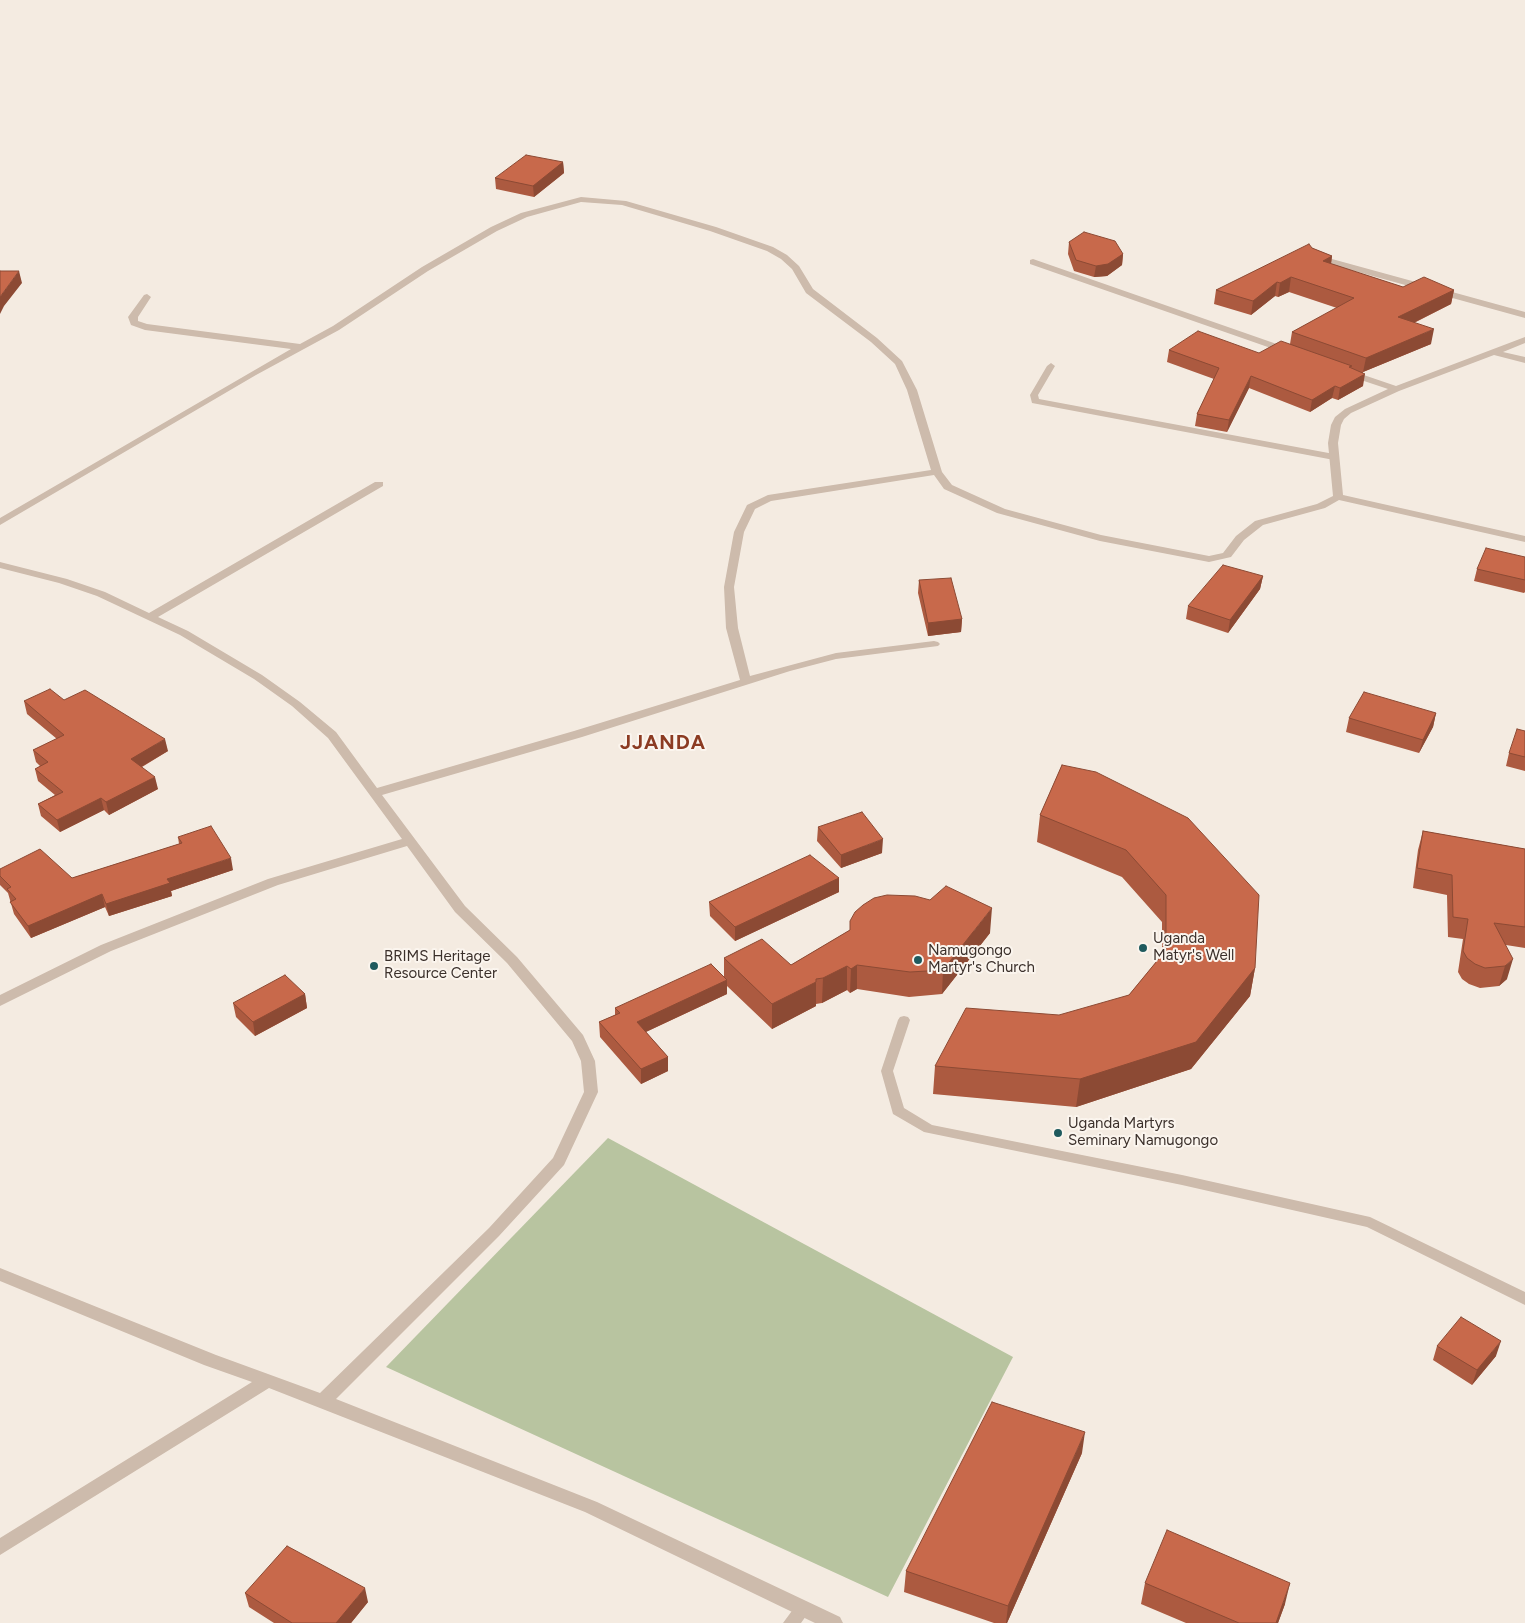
<!DOCTYPE html>
<html>
<head>
<meta charset="utf-8">
<style>
	body { margin:0 }
	canvas { display:block; background:#f4ebe1 }
</style>
</head>
<body>
<canvas width="1525" height="1623"></canvas>
<script>
const ctx = document.querySelector('canvas').getContext('2d');
ctx.lineJoin = 'round';
function paint(path, color) {
  ctx.fillStyle = color;
  ctx.fill(path, 'evenodd');
}
function toPath(rows) {
  const path = new Path2D();
  for (const r of rows) {
    path.moveTo(r[0], r[1]);
    for (let i = 2; i < r.length; i += 2) path.lineTo(r[i], r[i + 1]);
  }
  return path;
}
function strokePath(path, color, width, dash) {
  ctx.strokeStyle = color;
  ctx.lineWidth = width;
  ctx.lineCap = dash ? 'butt' : 'round';
  ctx.setLineDash(dash || []);
  ctx.stroke(path);
}
function label(font, color, halo, rows, align = 'center') {
  ctx.font = font + ' Figtree,sans-serif';
  ctx.lineWidth = 4;
  ctx.setLineDash([]);
  ctx.textBaseline = 'middle';
  ctx.strokeStyle = halo;
  ctx.fillStyle = color;
  for (const [text, x, y, turn = 0] of rows) {
    ctx.save();
    ctx.translate(x, y);
    ctx.rotate((+turn || 0) * Math.PI / 180);
    ctx.textAlign = isNaN(turn) ? turn : align;
    if (halo) ctx.strokeText(text, 0, 0);
    ctx.fillText(text, 0, 0);
    ctx.restore();
  }
}
paint(toPath([
	[608,1138,1013,1357,888,1597,386,1367]
]), '#b8c4a0');
paint(toPath([
	[1051,363,1055,366,1038,395,1039,399,1334,454,1339,457,1334,460,1032,403,1030,395,1047,366,1051,363],
	[904,1016,908,1017,910,1020,893,1071,904,1108,932,1125,1182,1175,1370,1217,1525,1292,1525,1305,1367,1227,1182,1185,924,1132,893,1114,881,1071,898,1020,900,1017,904,1016],
	[803,1602,809,1604,811,1609,801,1623,783,1623,797,1604,803,1602]
]), '#cdbbac');
paint(toPath([
	[581,197,626,201,716,227,773,247,787,255,799,266,813,289,877,338,902,361,917,390,942,472,952,485,1005,509,1101,535,1209,556,1223,553,1236,536,1255,521,1317,504,1333,496,1328,443,1331,425,1335,417,1345,409,1388,389,1346,375,1346,371,1352,371,1396,386,1525,337,1525,343,1503,352,1525,357,1525,363,1494,355,1399,391,1351,413,1344,419,1341,425,1338,443,1343,495,1525,536,1525,542,1339,500,1325,508,1263,525,1244,540,1231,557,1209,562,1100,541,997,513,944,489,934,475,771,501,755,509,744,532,734,587,738,628,750,676,836,653,934,641,938,642,940,644,938,646,836,659,790,671,582,737,382,795,465,906,517,957,583,1035,595,1061,598,1092,564,1165,499,1236,336,1399,597,1502,840,1617,843,1623,815,1623,585,1512,269,1388,0,1555,0,1538,252,1382,204,1365,0,1281,0,1268,216,1355,320,1393,489,1228,553,1158,584,1092,581,1061,572,1041,507,963,455,912,407,846,278,885,111,951,0,1006,0,995,101,945,268,879,402,839,328,738,292,706,254,679,180,635,97,596,59,583,0,568,0,562,67,579,105,592,149,613,375,482,383,482,383,486,158,617,188,631,262,675,300,702,336,732,377,788,574,731,740,680,726,628,724,587,734,532,747,505,768,495,931,470,907,390,895,364,871,342,806,293,792,269,781,259,767,251,710,231,622,205,581,202,527,217,497,231,428,271,339,330,256,375,0,525,0,518,291,349,145,330,131,325,128,317,144,295,147,294,151,297,138,317,138,321,147,324,300,344,333,326,422,267,491,227,521,213,581,197],
	[1033,259,1291,349,1293,351,1291,353,1285,353,1030,264,1030,260,1033,259],
	[1332,259,1525,312,1525,318,1329,264,1328,262,1332,259]
]), '#cdbbac');
paint(toPath([
	[563,162,564,173,534,197,496,189,495,178],
	[1069,242,1123,254,1122,265,1107,276,1094,277,1074,271,1068,254],
	[1312,248,1332,256,1331,264,1403,287,1454,290,1451,304,1414,323,1431,344,1363,372,1363,386,1338,400,1332,398,1310,412,1249,388,1227,432,1195,426,1197,414,1214,379,1167,362,1169,350,1259,353,1290,344,1292,332,1337,308,1289,292,1278,297,1275,296,1251,315,1214,304,1216,290],
	[1525,557,1525,592,1524,593,1474,581,1477,569],
	[1263,576,1260,589,1228,633,1186,619,1188,606],
	[919,580,962,619,961,632,928,636,918,593],
	[64,700,168,751,142,767,158,789,109,815,104,810,60,832,41,816,38,804,55,795,38,781,35,769,40,766,36,762,33,750,57,739,27,714,24,701],
	[1436,713,1433,727,1419,753,1346,732,1349,718],
	[1525,731,1525,771,1506,766,1509,753],
	[1062,765,1255,968,1250,996,1191,1069,1076,1107,933,1094,935,1066,1129,995,1162,955,1162,922,1122,877,1037,842,1040,815],
	[818,827,882,853,841,868,817,841],
	[1423,831,1525,849,1525,948,1506,945,1507,979,1499,986,1480,988,1469,984,1462,979,1458,972,1463,939,1448,937,1447,895,1413,888,1418,850],
	[178,837,233,870,171,891,172,896,109,916,105,907,31,938,14,914,8,893,0,885,0,869,72,878,179,844],
	[839,878,839,892,735,941,710,916,709,902],
	[850,921,990,933,942,994,909,997,857,989,850,993,847,990,822,1003,816,1004,816,1006,772,1029,727,986,727,994,646,1032,668,1057,668,1071,641,1084,600,1037,599,1022,615,1015,615,1008,724,977,724,958,791,965,850,930],
	[305,994,307,1008,255,1036,236,1017,233,1003],
	[1437,1346,1496,1356,1472,1385,1433,1360],
	[1082,1453,1007,1623,994,1623,904,1592,906,1571],
	[1145,1583,1285,1604,1278,1623,1186,1623,1141,1604],
	[245,1593,368,1602,351,1623,274,1623,249,1607]
]), '#ac5a40');
paint(toPath([
	[563,162,564,173,534,197,533,186],
	[1123,254,1122,265,1107,276,1094,277,1096,266],
	[1332,256,1330,270,1323,261],
	[19,271,22,283,4,306,0,314,0,297],
	[1291,277,1289,292,1278,297,1280,283],
	[1277,282,1275,296,1251,315,1253,301],
	[1454,290,1451,304,1395,332,1398,317],
	[1434,329,1431,344,1363,372,1366,358],
	[1365,374,1363,386,1338,400,1340,388],
	[1251,376,1249,388,1227,432,1229,420],
	[1335,386,1332,398,1310,412,1312,400],
	[1263,576,1260,589,1228,633,1230,620],
	[962,619,961,632,928,636,928,623],
	[1436,713,1433,727,1419,753,1423,740],
	[165,739,168,751,134,771,131,759],
	[155,777,158,789,109,815,106,802],
	[101,798,104,810,60,832,57,820],
	[883,839,882,853,841,868,841,855],
	[231,858,233,870,171,891,172,896,109,916,106,904,167,879],
	[839,878,839,892,735,941,735,927],
	[102,894,105,907,31,938,28,926],
	[992,908,990,933,942,994,943,970],
	[1513,959,1507,979,1499,986,1505,966],
	[857,965,857,989,850,993,851,969],
	[847,966,847,990,822,1003,823,978],
	[1255,968,1250,996,1191,1069,1076,1107,1080,1079],
	[727,980,727,994,637,1036,637,1022],
	[816,982,816,1006,772,1029,772,1004],
	[305,994,307,1008,255,1036,253,1022],
	[668,1057,668,1071,641,1084,641,1069],
	[1501,1341,1496,1356,1472,1385,1477,1370],
	[1085,1432,1082,1453,1007,1623,1006,1623,1008,1606],
	[1290,1583,1285,1604,1278,1623,1276,1623],
	[365,1588,368,1602,351,1623,336,1623]
]), '#8c4a34');
const building = toPath([
	[526,155,563,162,533,186,495,178,526,155],
	[1084,232,1115,241,1123,254,1108,264,1096,266,1076,260,1069,242,1084,232],
	[1309,244,1312,248,1332,256,1323,261,1403,287,1424,277,1454,290,1398,317,1434,329,1366,358,1292,332,1354,298,1291,277,1280,283,1277,282,1253,301,1216,290,1309,244],
	[0,271,19,271,0,297,0,271],
	[1198,331,1259,353,1281,341,1352,366,1349,367,1365,374,1340,388,1335,386,1312,400,1251,376,1229,420,1197,414,1219,368,1169,350,1198,331],
	[1486,548,1525,557,1525,580,1477,569,1486,548],
	[1223,565,1263,576,1230,620,1188,606,1223,565],
	[951,578,962,619,928,623,919,580,951,578],
	[50,689,64,700,85,690,165,739,131,759,155,777,106,802,101,798,57,820,38,804,63,792,35,769,48,762,33,750,64,735,24,701,50,689],
	[1364,692,1436,713,1423,740,1349,718,1364,692],
	[1517,729,1525,731,1525,757,1509,753,1517,729],
	[1062,765,1096,772,1188,818,1259,895,1255,968,1196,1042,1080,1079,935,1066,966,1008,1059,1015,1129,995,1166,950,1166,895,1126,850,1040,815,1062,765],
	[862,812,883,839,841,855,818,827,862,812],
	[211,826,231,858,167,879,170,883,106,904,102,894,28,926,10,902,16,899,7,889,11,887,0,876,0,869,40,849,72,878,182,843,178,837,211,826],
	[1423,831,1525,849,1525,927,1494,923,1513,959,1505,966,1485,968,1475,964,1467,958,1463,951,1468,919,1453,917,1452,875,1417,868,1423,831],
	[810,855,839,878,735,927,709,902,810,855],
	[946,886,992,908,943,970,910,972,857,965,851,969,847,966,823,978,816,979,816,982,772,1004,724,958,762,939,791,965,850,930,850,921,855,912,863,905,874,898,887,895,915,896,930,900,946,886],
	[711,964,727,980,637,1022,668,1057,641,1069,599,1022,620,1013,615,1008,711,964],
	[285,975,305,994,253,1022,233,1003,285,975],
	[1461,1317,1501,1341,1477,1370,1437,1346,1461,1317],
	[992,1402,1085,1432,1008,1606,906,1571,992,1402],
	[1167,1530,1290,1583,1276,1623,1239,1623,1145,1583,1167,1530],
	[287,1546,365,1588,336,1623,292,1623,245,1593,287,1546]
]);
paint(building, '#c8694b');
strokePath(building, '#8c4a34', 1);
for (const [x, y, r, color] of [
	[1143,948,5,"#1f5a5e"],
	[918,960,5,"#1f5a5e"],
	[374,966,5,"#1f5a5e"],
	[1058,1133,5,"#1f5a5e"]
]) {
  const dot = new Path2D();
  dot.arc(x, y, r, 0, 2 * Math.PI);
  ctx.fillStyle = color;
  ctx.fill(dot);
  strokePath(dot, '#fbf5ee', 2);
}
label('15px', '#3b302b', '#fbf5ee', [
	["Uganda",1153,939],
	["Matyr's Well",1153,956],
	["Namugongo",928,951],
	["Martyr's Church",928,968],
	["BRIMS Heritage",384,957],
	["Resource Center",384,974],
	["Uganda Martyrs",1068,1124],
	["Seminary Namugongo",1068,1141]
], 'left');
ctx.letterSpacing = '1px';
label('bold 20px', '#8c3b22', '#fbf5ee', [
	["JJANDA",663,743]
]);
ctx.letterSpacing = '0px';
</script>
</body>
</html>
